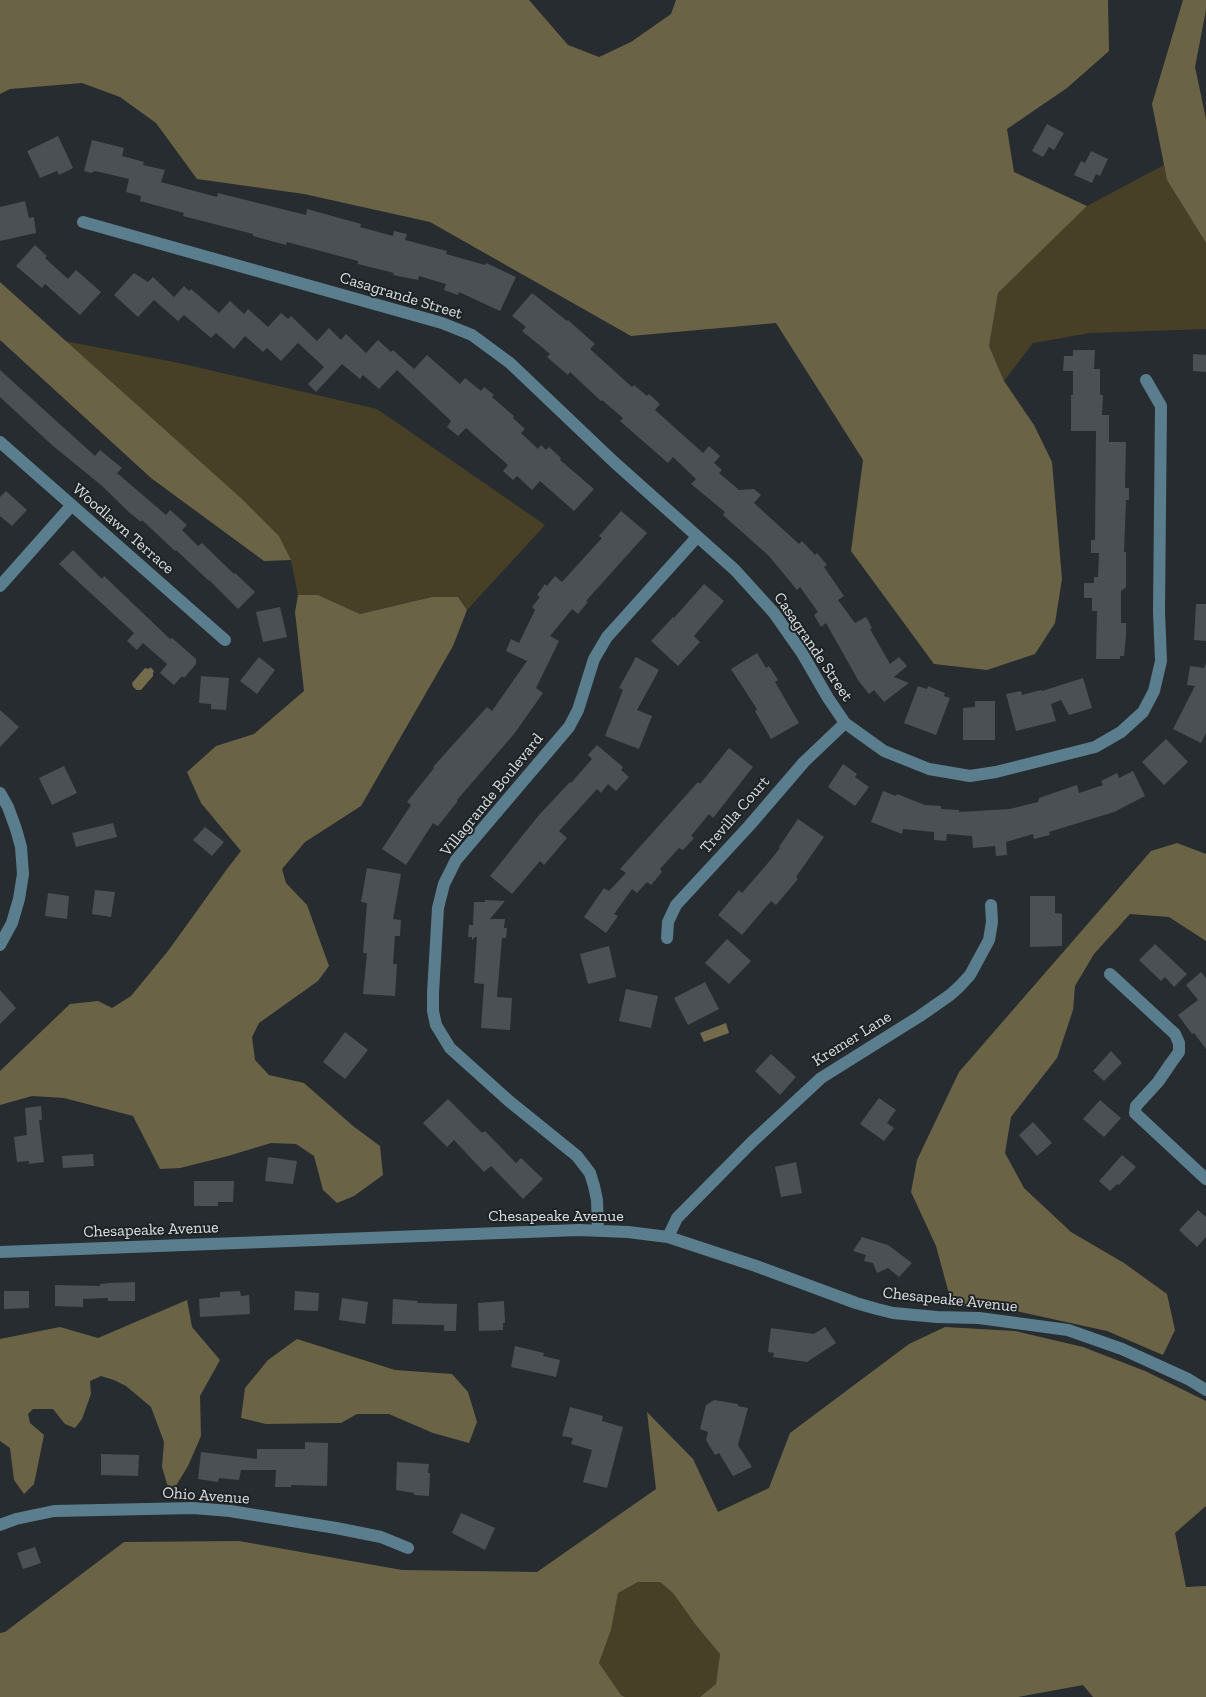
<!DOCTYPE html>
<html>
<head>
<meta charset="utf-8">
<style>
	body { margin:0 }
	canvas { display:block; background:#262c2f }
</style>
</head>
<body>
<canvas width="1206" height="1697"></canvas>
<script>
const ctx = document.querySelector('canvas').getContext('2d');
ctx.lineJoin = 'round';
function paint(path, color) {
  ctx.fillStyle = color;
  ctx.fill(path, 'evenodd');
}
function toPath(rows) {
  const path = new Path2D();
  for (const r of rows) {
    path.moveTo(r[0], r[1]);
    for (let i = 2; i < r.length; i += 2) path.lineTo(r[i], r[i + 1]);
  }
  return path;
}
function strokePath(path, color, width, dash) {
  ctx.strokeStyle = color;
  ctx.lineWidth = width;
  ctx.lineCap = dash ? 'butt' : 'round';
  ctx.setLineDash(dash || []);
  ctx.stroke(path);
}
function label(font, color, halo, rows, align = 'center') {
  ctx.font = font + ' "Zilla Slab",serif';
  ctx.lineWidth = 4;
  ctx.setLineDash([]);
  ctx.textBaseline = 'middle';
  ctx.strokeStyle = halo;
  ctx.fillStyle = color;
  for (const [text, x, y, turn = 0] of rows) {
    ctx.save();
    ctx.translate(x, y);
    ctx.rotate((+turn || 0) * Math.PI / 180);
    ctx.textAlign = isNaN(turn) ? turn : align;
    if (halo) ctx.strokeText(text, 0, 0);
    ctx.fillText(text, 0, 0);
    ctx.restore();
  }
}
paint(toPath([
	[1164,165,1167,180,1206,243,1206,329,1090,333,1033,343,1004,381,989,346,998,293,1087,206],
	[64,341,179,363,377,409,545,525,467,610,458,597,432,597,360,614,318,595,298,595,291,560,279,536,242,499],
	[638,1582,660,1582,673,1593,695,1624,720,1654,716,1685,700,1697,625,1697,621,1695,599,1663,611,1630,618,1593]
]), '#484026');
paint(toPath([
	[0,0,529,0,568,45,599,57,631,42,671,14,676,0,1108,0,1109,51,1067,88,1007,129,1014,172,1087,206,998,293,989,346,1004,381,1034,425,1052,462,1062,579,1055,623,1035,654,987,670,934,664,851,551,863,460,776,323,631,336,430,222,304,194,197,179,156,123,120,97,82,83,10,89,0,94],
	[1183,0,1206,0,1206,10,1195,67,1206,119,1206,243,1167,180,1152,104],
	[0,282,242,499,279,536,291,560,264,561,151,478,0,340],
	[298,595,318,595,360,614,432,597,458,597,467,610,453,646,361,806,305,842,282,869,286,883,307,905,329,966,318,981,259,1023,252,1037,255,1060,269,1075,304,1083,353,1126,380,1146,383,1175,354,1196,337,1203,323,1190,314,1156,296,1144,271,1143,228,1156,180,1168,160,1169,133,1116,64,1098,32,1096,0,1105,0,1071,70,1004,98,1001,112,1008,131,996,168,951,227,869,241,851,201,803,187,772,216,746,254,734,304,691,295,612],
	[1177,843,1206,854,1206,941,1169,917,1130,914,1094,954,1075,986,1073,1010,1057,1058,1011,1117,1005,1153,1024,1188,1071,1232,1124,1263,1167,1294,1175,1330,1163,1355,1107,1331,1016,1311,952,1305,936,1246,911,1192,917,1160,959,1072,1151,851],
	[187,1300,192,1327,220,1360,200,1396,201,1436,188,1466,174,1489,168,1487,162,1467,164,1442,151,1407,126,1386,114,1380,101,1376,90,1381,91,1394,82,1419,75,1428,65,1424,53,1409,33,1409,28,1414,30,1423,44,1435,34,1484,24,1494,14,1480,10,1448,0,1441,0,1339,60,1327,98,1338],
	[945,1327,1015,1331,1083,1347,1145,1371,1206,1401,1206,1506,1175,1533,1186,1587,1206,1586,1206,1697,1093,1697,1083,1685,1018,1697,700,1697,716,1684,720,1654,695,1624,673,1593,660,1582,638,1582,618,1593,611,1630,599,1663,621,1695,625,1697,0,1697,0,1633,5,1632,124,1542,239,1541,402,1570,537,1572,656,1489,647,1412,693,1459,718,1512,769,1488,790,1433,909,1344],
	[297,1339,395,1370,452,1374,468,1392,477,1422,469,1443,433,1433,389,1414,357,1414,341,1423,266,1424,241,1418,245,1388,268,1360]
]), '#6b6345');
paint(toPath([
	[150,667,154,671,153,673,153,676,141,690,137,690,133,687,132,683,145,668,149,669],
	[726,1023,729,1033,704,1042,700,1033]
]), '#736b4c');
paint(toPath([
	[1047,124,1064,133,1054,150,1049,147,1043,157,1032,151],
	[58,136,73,168,59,175,57,171,40,178,27,151],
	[92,140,124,148,122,156,144,162,143,165,165,170,161,182,217,197,218,193,306,215,307,209,361,224,360,227,393,236,394,231,407,234,405,240,447,251,446,254,485,265,486,263,516,277,500,311,459,292,458,295,444,290,446,284,419,276,418,280,393,275,394,273,358,264,358,261,287,242,286,245,253,236,253,234,183,216,184,213,140,201,141,196,126,192,129,179,95,171,91,173,84,171],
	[1091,151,1108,159,1100,176,1096,174,1092,183,1074,175,1081,161,1085,163],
	[25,201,29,218,34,217,36,233,0,241,0,207],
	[35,245,47,256,45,258,68,279,76,270,101,292,80,315,45,284,42,288,16,266],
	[134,273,148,282,153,277,174,297,184,286,189,291,191,289,219,313,230,301,244,314,248,309,268,327,281,313,288,319,291,316,317,341,329,328,341,340,346,334,366,353,378,340,391,352,393,350,414,369,427,355,460,384,465,378,481,391,484,387,494,395,492,397,514,416,513,418,525,429,521,433,538,449,541,445,546,450,549,447,561,458,560,460,594,489,574,511,540,481,532,490,517,476,513,480,503,471,508,465,466,428,458,436,447,427,451,421,397,370,379,389,363,375,360,379,342,364,316,392,308,384,324,367,298,343,281,361,267,348,263,352,245,336,234,349,216,333,211,338,184,315,178,321,154,300,138,317,114,295],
	[532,293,567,321,568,320,595,344,590,349,632,387,634,385,647,396,649,394,660,404,655,410,703,453,709,446,720,456,714,463,722,470,719,473,739,490,754,489,761,495,754,503,799,544,802,541,815,555,817,553,827,565,824,567,844,596,838,600,855,623,866,617,872,628,870,629,890,664,899,657,907,666,894,677,909,683,884,702,874,690,869,694,858,680,826,623,821,627,814,615,818,612,800,587,797,590,769,556,723,515,725,512,691,484,696,479,673,457,668,463,620,421,623,418,602,400,601,401,570,372,568,375,547,357,550,354,543,348,522,331,526,327,512,316],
	[1073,350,1095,350,1094,369,1100,369,1100,395,1103,395,1102,415,1109,415,1109,442,1126,442,1125,488,1129,488,1129,500,1126,500,1124,552,1126,552,1126,587,1121,591,1121,623,1126,623,1126,635,1124,656,1120,656,1120,659,1096,659,1097,611,1092,611,1092,598,1084,598,1084,583,1094,583,1094,577,1098,577,1099,553,1091,553,1091,540,1095,540,1096,431,1071,431,1071,395,1073,395,1073,371,1063,371,1064,356,1073,356],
	[1193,354,1206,355,1206,372,1193,371],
	[0,370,95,456,100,450,122,468,117,473,166,515,170,510,187,525,182,530,198,546,202,543,234,574,235,573,255,592,238,609,209,580,209,581,176,550,175,551,142,520,141,522,130,513,101,485,53,446,0,397],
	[6,491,27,510,12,526,0,516,0,497],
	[621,511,647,533,586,601,588,602,578,614,572,609,550,636,559,641,536,688,543,693,514,734,457,800,458,801,438,826,433,823,406,865,382,849,411,805,407,802,434,768,433,767,487,707,492,711,527,661,506,651,511,639,519,643,535,610,532,607,540,597,537,595,545,584,547,586,555,576,562,582,602,538,599,536],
	[73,550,102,579,104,576,170,639,172,638,196,659,196,664,184,678,182,676,174,685,160,673,167,664,143,643,137,650,127,641,134,633,59,564],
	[704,584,724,601,694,636,700,642,678,666,651,641,673,617,674,618],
	[1196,604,1206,604,1206,641,1194,640],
	[280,607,287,637,263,642,256,612],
	[757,653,766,668,769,666,778,680,775,682,799,723,771,739,755,711,757,709,731,669],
	[259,657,275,670,257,694,240,681],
	[636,657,659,670,637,710,652,716,639,749,605,736,623,690,619,688],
	[1206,663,1206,733,1201,743,1173,729,1195,686,1187,685,1190,666,1204,668],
	[201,676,229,678,226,710,211,709,211,704,199,703],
	[1083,678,1092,708,1069,715,1061,700,1051,704,1056,721,1016,731,1006,694,1021,691,1022,695,1041,690,1042,691],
	[918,686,927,689,928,686,945,693,944,696,950,698,936,735,904,723],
	[975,701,995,701,995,740,963,740,963,708,975,707],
	[0,710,19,727,0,747],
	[1166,739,1188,762,1164,785,1142,762],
	[597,745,623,767,621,770,629,777,616,791,608,784,601,793,597,789,559,831,567,838,544,865,540,861,512,894,490,876,539,815,570,782,571,783,592,759,588,755],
	[729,748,753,767,713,818,709,814,691,836,694,838,683,850,679,848,660,869,662,872,651,885,647,882,637,893,632,889,614,914,618,916,606,933,584,917,604,888,609,891,626,873,620,869,698,782,700,784],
	[843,764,857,774,855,777,869,787,855,806,828,787],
	[64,766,77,793,52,805,39,778],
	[1133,771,1145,796,1114,812,1049,832,1050,835,1034,839,1033,834,1006,842,1007,855,996,856,995,846,973,848,972,836,947,834,946,841,934,840,934,832,903,829,902,834,871,822,883,791,896,796,897,794,925,805,941,806,941,809,959,810,959,812,1010,809,1038,802,1039,798,1077,785,1079,793,1103,785,1101,781,1117,773,1119,778],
	[798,819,824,837,796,877,798,879,776,905,771,901,742,935,718,915,739,890,742,893,768,863,780,848,779,847],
	[113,823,117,837,76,847,72,833],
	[205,827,224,842,212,856,193,840],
	[367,868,401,874,393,919,401,920,400,936,395,936,393,964,397,964,395,996,363,994,367,953,363,953,367,903,361,902],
	[95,890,115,892,111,917,92,914],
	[48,893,69,896,67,919,45,916],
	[1030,896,1055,896,1055,913,1062,914,1062,946,1030,947],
	[485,900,505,901,490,919,505,919,504,928,507,928,506,938,502,938,497,997,512,998,510,1030,481,1028,484,984,474,983,477,937,475,937,472,940,472,937,468,937,469,925,473,925,474,902,485,902],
	[727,939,751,961,729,984,705,963],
	[1155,944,1187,974,1174,987,1165,977,1161,981,1139,960],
	[609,946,616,977,588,984,580,954],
	[1201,972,1206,978,1206,1049,1194,1033,1192,1034,1178,1015,1198,1000,1186,985],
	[705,982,719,1009,688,1025,674,998],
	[626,989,658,996,651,1028,619,1021],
	[0,990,16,1008,0,1024],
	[345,1032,368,1050,345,1079,323,1062],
	[1111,1051,1122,1063,1104,1081,1093,1071],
	[771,1054,796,1077,780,1095,755,1071],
	[879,1098,896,1110,887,1123,894,1128,884,1141,860,1124],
	[448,1099,482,1133,485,1131,516,1163,521,1158,543,1179,523,1199,491,1166,484,1172,454,1140,447,1147,423,1123],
	[1100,1100,1121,1118,1104,1137,1083,1119],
	[41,1106,42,1120,39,1120,44,1162,29,1164,29,1161,17,1162,14,1137,27,1135,25,1108],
	[1033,1122,1052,1143,1037,1156,1019,1135],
	[93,1154,94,1166,63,1168,62,1156],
	[1122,1155,1136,1167,1119,1185,1117,1184,1110,1191,1099,1181],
	[268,1157,297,1161,293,1184,265,1181],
	[796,1162,802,1193,781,1197,775,1167],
	[194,1181,234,1181,233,1202,218,1202,218,1206,194,1206],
	[1198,1210,1206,1217,1206,1237,1197,1247,1179,1230],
	[862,1237,888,1245,912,1263,899,1277,888,1268,877,1273,873,1263,864,1261,866,1255,853,1251],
	[135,1282,135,1301,108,1301,108,1298,83,1299,83,1307,55,1306,55,1285,100,1286,100,1284,110,1283],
	[4,1291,29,1291,29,1308,4,1309],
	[240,1291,241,1296,249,1295,250,1314,200,1317,199,1299,220,1297,220,1292],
	[295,1291,319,1293,318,1311,294,1310],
	[342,1298,368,1302,365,1324,339,1320],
	[393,1299,418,1301,417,1303,457,1304,456,1331,444,1331,444,1325,392,1324],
	[504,1301,505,1323,503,1323,503,1330,479,1331,478,1303],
	[825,1327,836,1343,807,1362,773,1357,774,1353,768,1352,771,1328,814,1334],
	[515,1346,544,1353,543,1356,560,1360,556,1377,511,1367],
	[714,1400,738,1404,738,1406,748,1408,738,1445,752,1467,733,1476,719,1453,715,1455,706,1440,708,1432,700,1429,706,1405],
	[570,1407,603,1416,602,1421,623,1427,607,1488,583,1482,592,1450,571,1444,573,1438,562,1436],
	[305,1442,328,1443,327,1486,291,1485,291,1487,275,1487,276,1470,241,1470,239,1480,219,1478,218,1482,198,1479,201,1452,257,1459,257,1449,305,1449],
	[101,1454,139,1455,138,1476,101,1475],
	[397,1462,429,1464,428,1473,430,1473,429,1496,414,1495,414,1493,396,1490],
	[461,1513,495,1528,485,1550,452,1533],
	[35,1547,41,1563,23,1569,17,1553]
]), '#4a5053');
strokePath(toPath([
	[83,222,442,323,472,335,510,363,614,462,735,570,774,613,802,653,828,698,845,723,884,751,929,769,970,776,996,772,1095,747,1121,732,1143,712,1154,691,1161,661,1159,612,1161,406,1146,380],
	[0,442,225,640],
	[0,586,71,506],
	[0,793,8,807,16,829,21,847,23,874,19,899,12,923,0,945],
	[667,938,668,922,676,905,749,826,804,762,845,723],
	[1110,974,1175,1034,1179,1043,1179,1052,1171,1063,1158,1082,1136,1106,1135,1113,1206,1179],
	[598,1230,597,1200,594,1186,590,1173,577,1156,509,1101,450,1048,436,1025,433,1011,433,993,438,908,444,884,456,860,569,727,578,710,594,659,607,637,697,537],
	[668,1237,677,1218,752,1142,821,1078,920,1016,950,995,960,986,970,975,989,940,992,922,991,905],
	[0,1252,579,1230,628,1232,668,1237,756,1266,856,1303,877,1309,893,1313,937,1317,979,1318,1068,1330,1122,1349,1188,1379,1206,1390],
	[0,1525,16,1519,54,1511,193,1508,230,1511,336,1528,381,1537,408,1548]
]), '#5a7e8e', 12);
label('16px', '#dce0e2', '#1d2225', [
	["Casagrande Street",401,296,17],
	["Woodlawn Terrace",123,529,41],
	["Casagrande Street",813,647,56],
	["Villagrande Boulevard",492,795,-51],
	["Trevilla Court",735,815,-49],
	["Kremer Lane",852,1039,-32],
	["Chesapeake Avenue",556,1216],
	["Chesapeake Avenue",151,1230,-2],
	["Chesapeake Avenue",950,1300,6],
	["Ohio Avenue",206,1496,4]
]);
</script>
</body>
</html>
